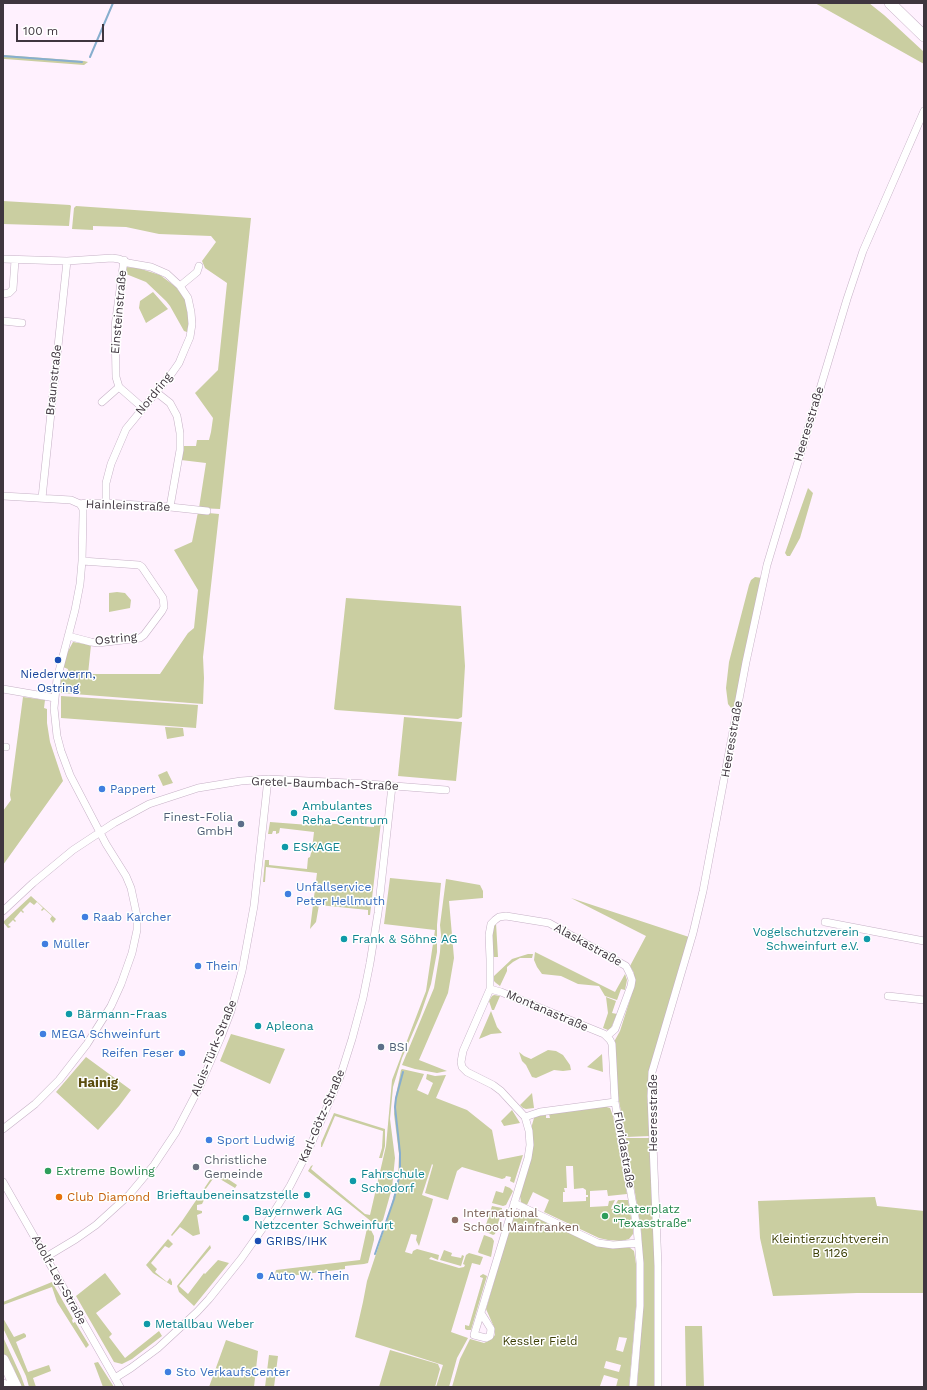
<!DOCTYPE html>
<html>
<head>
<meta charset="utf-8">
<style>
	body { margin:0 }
	#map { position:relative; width:927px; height:1390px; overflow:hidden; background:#fff1fe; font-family:"Work Sans",sans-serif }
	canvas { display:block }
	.frame { position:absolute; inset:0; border:4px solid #3f363f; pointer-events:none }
	.scale { position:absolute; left:16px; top:24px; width:88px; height:18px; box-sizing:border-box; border:2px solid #3f363f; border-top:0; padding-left:5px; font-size:12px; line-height:14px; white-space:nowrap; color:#3f363f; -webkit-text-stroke:3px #fff; paint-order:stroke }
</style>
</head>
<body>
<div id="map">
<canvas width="927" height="1390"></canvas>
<div class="frame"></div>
<div class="scale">100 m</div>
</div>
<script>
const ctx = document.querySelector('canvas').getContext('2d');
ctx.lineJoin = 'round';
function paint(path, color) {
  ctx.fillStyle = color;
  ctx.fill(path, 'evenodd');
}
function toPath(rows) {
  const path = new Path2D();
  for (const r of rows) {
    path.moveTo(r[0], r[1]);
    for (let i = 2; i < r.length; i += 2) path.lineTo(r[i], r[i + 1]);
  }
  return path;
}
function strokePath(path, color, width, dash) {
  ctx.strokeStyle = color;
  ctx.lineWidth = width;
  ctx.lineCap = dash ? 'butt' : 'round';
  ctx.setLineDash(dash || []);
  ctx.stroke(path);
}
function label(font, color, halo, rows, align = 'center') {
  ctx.font = font + ' "Work Sans",sans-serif';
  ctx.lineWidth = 3;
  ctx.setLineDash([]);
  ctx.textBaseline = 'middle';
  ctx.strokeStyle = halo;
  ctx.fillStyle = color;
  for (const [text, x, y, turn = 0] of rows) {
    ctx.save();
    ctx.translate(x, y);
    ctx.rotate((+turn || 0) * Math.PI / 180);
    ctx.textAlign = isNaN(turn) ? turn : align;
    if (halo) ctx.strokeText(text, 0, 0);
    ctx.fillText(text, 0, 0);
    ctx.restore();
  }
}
paint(toPath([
	[815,3,869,3,884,15,924,52,924,64],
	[3,55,84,61,88,62,84,65,5,59,3,59],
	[3,201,70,205,71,206,69,226,3,224],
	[76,206,251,218,220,509,199,508,206,463,181,460,183,446,196,446,197,440,209,440,211,432,213,418,195,393,218,370,227,283,205,268,202,261,216,242,211,236,159,234,126,227,93,226,93,230,72,229,74,208],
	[126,267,138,268,160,275,176,287,185,299,189,321,187,332,184,331,170,306,166,301,146,282,126,274,125,272],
	[153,292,168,309,146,323,139,308,140,301],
	[808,488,813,493,800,538,790,556,787,556,785,553],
	[198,512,219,514,203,657,204,678,203,704,61,693,59,690,62,675,67,674,68,669,63,667,67,653,73,642,91,645,88,674,160,674,188,633,194,628,198,590,174,550,192,542],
	[755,577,762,578,735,713,728,704,726,688,729,662,749,585,751,580],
	[117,592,125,593,131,600,130,608,109,612,109,593],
	[346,598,461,606,465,666,462,717,458,719,336,710,334,709],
	[61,696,198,705,196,728,61,718],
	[23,697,45,700,44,708,47,709,47,723,50,742,63,781,3,865,3,811,11,800,10,795],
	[404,717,462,722,456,781,398,776],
	[165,727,183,728,184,736,167,739],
	[167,771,173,783,163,786,158,775],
	[374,821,381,822,370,915,368,915,368,910,319,905,316,922,310,929,317,873,266,867,265,882,263,882,265,860,269,860,269,865,307,869,308,858,310,857,312,849,314,832,280,828,279,833,276,834,276,831,273,831,272,834,268,834,270,822,309,825,310,822,374,827],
	[390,878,441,883,437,925,437,952,431,984,420,1016,402,1058,393,1087,390,1119,395,1158,392,1188,383,1220,381,1222,372,1222,308,1171,311,1166,313,1165,311,1169,365,1214,370,1215,386,1146,392,1080,426,991,435,930,384,924],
	[446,879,480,885,483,891,483,898,449,901,454,958,448,993,419,1060,447,1071,437,1073,415,1069,402,1065,434,988,440,952,441,935,440,925],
	[31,896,56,919,53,923,50,919,52,916,44,909,42,911,41,910,43,908,37,902,34,905,30,902,22,910,24,912,23,913,21,911,14,919,16,921,15,922,13,920,8,925,11,927,8,928,3,922],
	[571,898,689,937,653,1059,650,1136,626,1137,618,1096,616,1075,615,1040,620,1031,634,987,634,973,630,966,646,936],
	[496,923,498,957,493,957,491,935,494,925],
	[535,952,615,992,625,974,627,980,625,990,621,989,617,1000,605,996,599,986,578,984,561,976,542,974,537,967,534,960],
	[528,954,533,954,532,958,520,958,513,962,507,967,507,971,500,986,496,983,493,980,494,976,512,959],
	[494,995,500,996,494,1010,492,1010,489,1001,492,996],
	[606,997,616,1001,612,1013,617,1014,611,1028,608,1030,603,1028,608,1013],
	[491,1011,497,1027,502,1033,491,1034,479,1039],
	[231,1034,285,1049,270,1084,220,1061],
	[548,1050,556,1051,563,1055,570,1065,571,1070,563,1071,554,1070,536,1078,532,1077,526,1065,522,1061,519,1052,524,1056,531,1059],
	[602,1054,603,1072,587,1067],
	[86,1057,131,1090,119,1106,98,1130,56,1092],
	[402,1069,424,1074,417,1090,428,1095,433,1083,426,1079,427,1074,435,1076,446,1075,436,1098,467,1110,492,1130,498,1160,523,1155,514,1183,510,1181,511,1177,506,1176,505,1178,502,1179,462,1167,457,1171,448,1200,425,1193,433,1165,432,1164,422,1195,433,1199,432,1203,419,1246,416,1240,417,1235,411,1234,405,1252,412,1254,413,1251,417,1249,439,1255,438,1260,431,1257,429,1259,459,1268,464,1267,465,1265,463,1264,466,1255,469,1253,483,1257,480,1265,472,1263,451,1332,468,1338,457,1358,449,1387,436,1387,443,1365,355,1337,363,1302,367,1281,388,1218,398,1180,399,1154,394,1114,395,1100,401,1070],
	[532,1093,534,1108,526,1109,523,1108,520,1105],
	[603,1106,610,1108,613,1116,627,1194,608,1196,607,1190,590,1191,590,1207,608,1206,609,1201,615,1200,612,1206,611,1209,613,1209,618,1200,628,1200,633,1229,633,1234,629,1239,622,1241,608,1240,599,1238,544,1212,549,1200,533,1192,527,1205,521,1202,520,1196,532,1138,532,1125,534,1118,537,1116,546,1115,546,1118,550,1118,549,1114],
	[566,1166,573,1166,574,1189,583,1188,586,1190,586,1195,588,1195,588,1197,586,1197,586,1201,563,1202,563,1192,565,1192,564,1188,567,1188],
	[512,1110,520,1123,504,1126,501,1121],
	[334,1113,385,1129,385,1146,382,1158,379,1158,382,1148,383,1131,335,1116,322,1147,321,1147,321,1143],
	[626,1138,650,1138,655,1267,655,1387,637,1387,643,1307,643,1264,641,1229],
	[216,1171,237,1185,235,1188,215,1176,200,1197,204,1200,202,1204,197,1205,197,1210,202,1211,202,1213,197,1215,200,1234,193,1236,180,1227,172,1236,171,1235,182,1221],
	[505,1186,510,1188,513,1191,506,1205,503,1206,492,1203,496,1191,503,1193],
	[875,1197,877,1206,924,1211,924,1293,857,1293,773,1296,760,1238,758,1201],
	[492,1206,502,1208,502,1210,495,1234,493,1235,484,1231],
	[520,1212,528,1214,598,1246,609,1248,629,1247,634,1251,636,1264,636,1307,629,1387,616,1387,618,1379,604,1375,600,1386,602,1387,452,1387,460,1359,470,1339,484,1343,490,1340,495,1335,494,1327,486,1309,512,1220,517,1213],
	[619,1337,627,1338,623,1352,616,1350],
	[606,1361,621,1365,619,1372,604,1368],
	[368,1224,374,1236,374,1240,368,1263,364,1264,345,1266,345,1269,274,1278,276,1270,360,1260],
	[484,1235,492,1238,494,1241,491,1257,479,1253,478,1252],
	[168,1239,173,1244,169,1248,165,1246,151,1263,157,1269,155,1272,167,1282,170,1278,172,1282,172,1285,171,1285,153,1273,146,1265],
	[210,1245,211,1248,179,1286,188,1294,204,1273,205,1274,218,1260,229,1263,194,1306,179,1292,177,1286],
	[444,1250,452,1253,451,1256,461,1258,462,1255,464,1256,461,1266,440,1260],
	[105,1273,121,1294,96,1313,112,1334,109,1337,125,1358,159,1331,162,1336,132,1359,122,1364,114,1362,76,1296],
	[483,1274,487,1276,471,1330,467,1330,465,1329,465,1325,469,1326,483,1278,480,1277,480,1276],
	[52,1282,72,1317,73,1319,72,1320,73,1323,75,1322,89,1345,86,1348,57,1302,52,1287,3,1305,3,1302],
	[3,1318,14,1337,24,1333,26,1335,26,1337,16,1342,28,1372,49,1365,51,1371,33,1378,36,1387,29,1387,26,1376,3,1328],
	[685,1326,702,1326,704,1387,686,1387],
	[3,1337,21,1376,25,1387,21,1387,13,1367,3,1353],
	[226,1340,258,1351,254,1387,209,1387],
	[390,1350,438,1364,440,1369,435,1387,379,1387],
	[269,1355,278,1356,274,1387,265,1387],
	[98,1362,114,1387,103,1387,94,1363]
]), '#cacea1');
strokePath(toPath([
	[3,56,82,62],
	[90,57,113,3],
	[375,1254,394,1199,400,1173,400,1153,395,1107,396,1098,403,1072]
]), '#87aece', 2);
const street = toPath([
	[3,259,67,261,112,258,119,259,128,263,151,267,167,274,180,286,188,298,191,312,192,324,190,337,184,351,179,363,172,373,126,429,111,464,106,483,106,503],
	[124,260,115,326,116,377,119,387,143,408],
	[180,286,197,272,199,266],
	[3,294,9,293,13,289,15,260],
	[3,321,22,323],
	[156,392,170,403,177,416,180,433,180,450,170,507],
	[102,402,119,387],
	[3,496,71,500,80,504,86,503,106,503,170,507,207,511],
	[42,498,67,261],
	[68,636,91,642,98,643,140,638,144,635,162,611,164,607,163,598,142,567,139,565,82,561],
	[3,689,55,698],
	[3,747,6,747],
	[3,911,33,883,73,850,114,823,149,804,198,788,241,781,268,779,369,784,446,790],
	[825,922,924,941],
	[490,989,501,992,604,1034,610,1040,612,1044,615,1102,637,1228,640,1263,640,1306,633,1387],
	[888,996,924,1000],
	[525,1117,540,1112,615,1102],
	[3,1129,35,1104,59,1080,87,1044,111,1006,121,984,132,953,137,930,137,916,131,888,126,876,106,844,70,775,61,751,57,736,54,708,57,679,75,610,80,584,82,561,83,515,83,509,80,504],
	[3,1182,120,1387],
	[514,1203,598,1243,613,1245,638,1243],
	[46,1257,76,1239,96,1225,129,1195,154,1165,176,1132,199,1088,221,1037,231,1011,242,971,254,906,268,779],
	[481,1313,491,1329,490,1336,486,1338,474,1335,528,1158,530,1145,529,1131,525,1117,501,1091,493,1085,467,1072,462,1067,461,1062,463,1051,490,989,490,959,489,935,491,924,495,920,499,917,506,916,549,923,626,966,630,974,632,980,631,986,615,1029,607,1036],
	[115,1378,131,1368,158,1348,197,1312,209,1299,241,1259,272,1215,290,1186,308,1151,340,1077,352,1039,363,998,370,963,378,913,392,786],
	[658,1387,658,1266,651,1096,652,1072,693,933,703,891,746,662,767,565,847,299,863,251,924,111]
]);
const primary = toPath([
	[890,3,924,36],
	[3,1360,16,1387],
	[3,1385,4,1387]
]);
strokePath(street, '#c6b1c6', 8);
strokePath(primary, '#c6b1c6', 12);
strokePath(street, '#fff', 7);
strokePath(primary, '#fff', 11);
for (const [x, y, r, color] of [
	[58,660,4,"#1a4fb4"],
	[102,789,4,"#3f7fe0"],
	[294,813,4,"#0f9aa8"],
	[241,824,4,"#5c6f8a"],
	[285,847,4,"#0f9aa8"],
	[288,894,4,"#3f7fe0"],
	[85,917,4,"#3f7fe0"],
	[344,939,4,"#0f9aa8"],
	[867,939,4,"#0f9aa8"],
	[45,944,4,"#3f7fe0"],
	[198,966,4,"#3f7fe0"],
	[69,1014,4,"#0f9aa8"],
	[258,1026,4,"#0f9aa8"],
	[43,1034,4,"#3f7fe0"],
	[381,1047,4,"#5c6f8a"],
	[182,1053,4,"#3f7fe0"],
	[209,1140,4,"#3f7fe0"],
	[196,1167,4,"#6b7280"],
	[48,1171,4,"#2e9e5b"],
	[353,1181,4,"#0f9aa8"],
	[307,1195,4,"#0f9aa8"],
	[59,1197,4,"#e8710a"],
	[605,1216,4,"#2e9e5b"],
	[246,1218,4,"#0f9aa8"],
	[455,1220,4,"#8d6e63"],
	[258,1241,4,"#1a4fb4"],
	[260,1276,4,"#3f7fe0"],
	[147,1324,4,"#0f9aa8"],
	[168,1372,4,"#3f7fe0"]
]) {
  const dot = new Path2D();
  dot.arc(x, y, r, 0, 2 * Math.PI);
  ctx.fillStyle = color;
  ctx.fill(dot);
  strokePath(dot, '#fff', 1.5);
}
label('12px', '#3f363f', '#fff', [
	["Einsteinstraße",119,312,-85],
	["Braunstraße",54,380,-84],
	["Nordring",154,394,-51],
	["Heeresstraße",809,424,-73],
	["Hainleinstraße",128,506,2],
	["Ostring",116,639,-6],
	["Heeresstraße",732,739,-80],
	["Gretel-Baumbach-Straße",325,784,2],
	["Alaskastraße",588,945,29],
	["Montanastraße",547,1011,23],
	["Alois-Türk-Straße",214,1048,-68],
	["Heeresstraße",653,1113,-90],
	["Karl-Götz-Straße",322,1116,-67],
	["Floridastraße",624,1150,80],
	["Adolf-Ley-Straße",59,1280,61]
]);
label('12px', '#164399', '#fff', [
	["Niederwerrn,",58,674],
	["Ostring",58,688],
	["GRIBS/IHK",266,1241,"left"]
]);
label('12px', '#366cbe', '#fff', [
	["Pappert",110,789],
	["Unfallservice",296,887],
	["Peter Hellmuth",296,901],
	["Raab Karcher",93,917],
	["Müller",53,944],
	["Thein",206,966],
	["MEGA Schweinfurt",51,1034],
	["Reifen Feser",174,1053,"right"],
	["Sport Ludwig",217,1140],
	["Auto W. Thein",268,1276],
	["Sto VerkaufsCenter",176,1372]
], 'left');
label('12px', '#0d838f', '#fff', [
	["Ambulantes",302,806],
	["Reha-Centrum",302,820],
	["ESKAGE",293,847],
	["Vogelschutzverein",859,932,"right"],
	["Schweinfurt e.V.",859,946,"right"],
	["Frank & Söhne AG",352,939],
	["Bärmann-Fraas",77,1014],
	["Apleona",266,1026],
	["Fahrschule",361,1174],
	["Schodorf",361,1188],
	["Brieftaubeneinsatzstelle",299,1195,"right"],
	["Bayernwerk AG",254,1211],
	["Netzcenter Schweinfurt",254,1225],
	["Metallbau Weber",155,1324]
], 'left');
label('12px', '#4e5e75', '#fff', [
	["Finest-Folia",233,817],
	["GmbH",233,831],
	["BSI",389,1047,"left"]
], 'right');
label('12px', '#5b616d', '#fff', [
	["Christliche",204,1160],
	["Gemeinde",204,1174]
], 'left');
label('12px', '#27864d', '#fff', [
	["Extreme Bowling",56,1171],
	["Skaterplatz",613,1209],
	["\"Texasstraße\"",613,1223]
], 'left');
label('12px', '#c56008', '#fff', [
	["Club Diamond",67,1197]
], 'left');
label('12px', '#785e54', '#fff', [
	["International",463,1213],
	["School Mainfranken",463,1227]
], 'left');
label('12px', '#3b3e04', '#fff', [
	["Kleintierzuchtverein",830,1239],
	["B 1126",830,1253],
	["Kessler Field",540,1341]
]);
label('bold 13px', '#5b4d0e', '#fff', [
	["Hainig",98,1083]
]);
</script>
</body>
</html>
